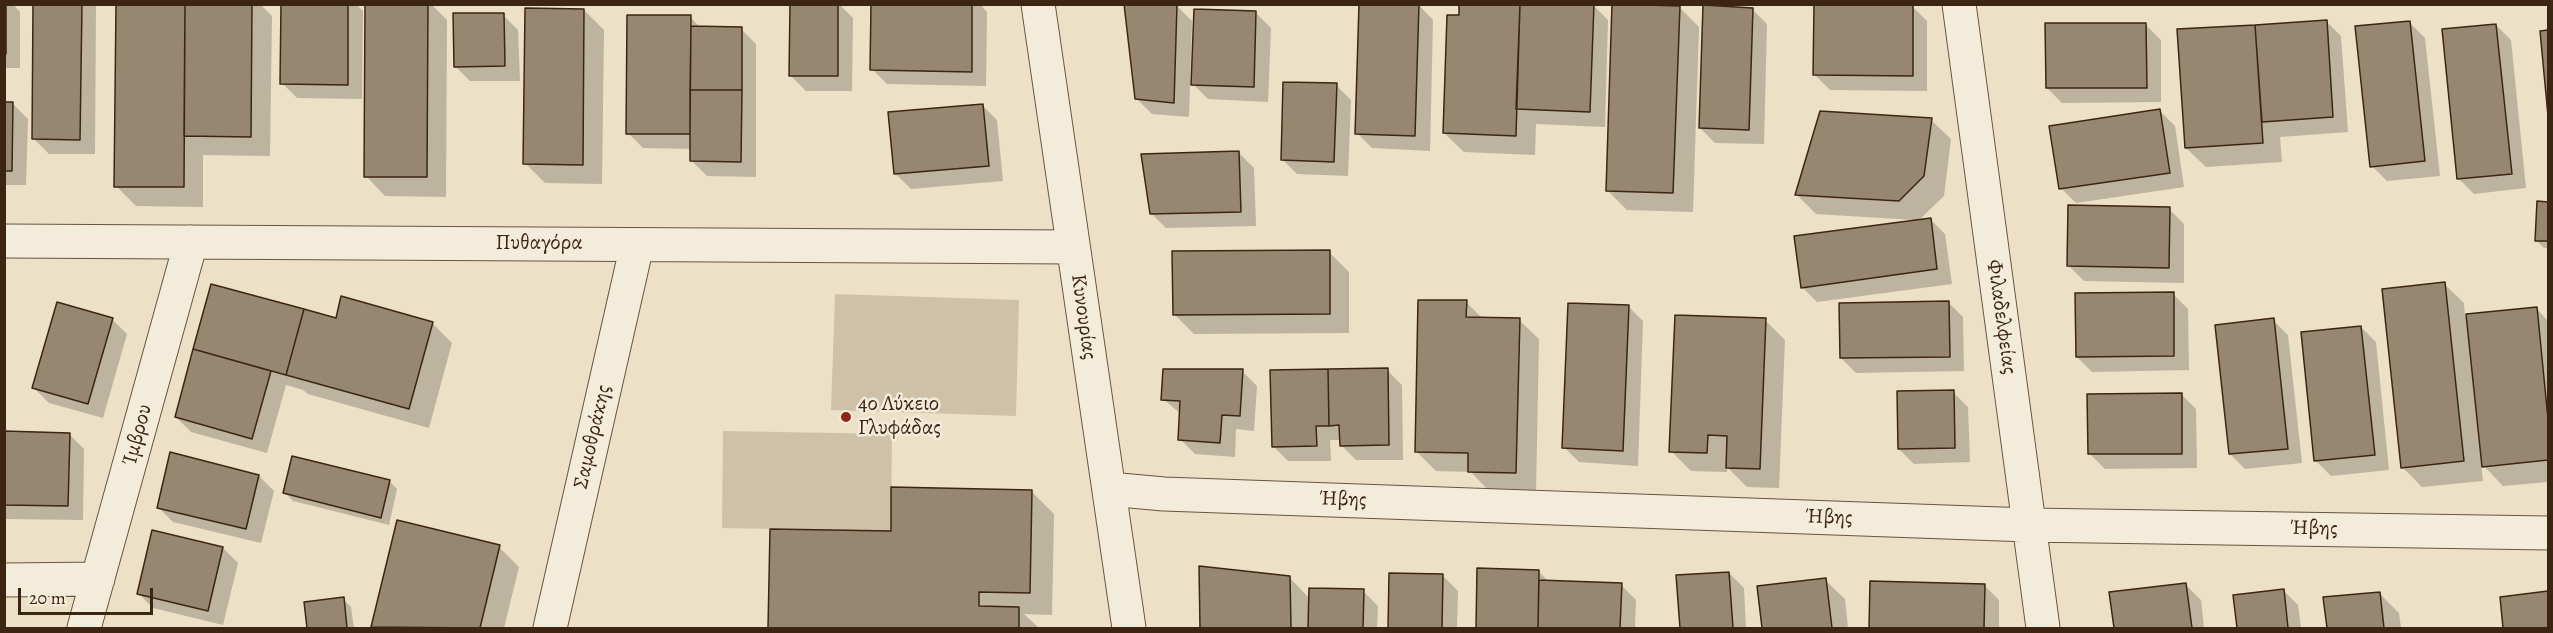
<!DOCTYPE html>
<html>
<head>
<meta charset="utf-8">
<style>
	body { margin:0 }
	#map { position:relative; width:2553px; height:633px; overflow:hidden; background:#ece1c6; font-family:Alegreya,serif }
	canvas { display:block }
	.frame { position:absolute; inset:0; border:6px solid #3c2513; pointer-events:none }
	.scale { position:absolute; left:18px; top:588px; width:135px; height:27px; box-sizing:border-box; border:3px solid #3c2513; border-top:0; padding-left:8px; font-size:18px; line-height:21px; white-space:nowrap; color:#3c2513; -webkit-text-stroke:4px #f3ecda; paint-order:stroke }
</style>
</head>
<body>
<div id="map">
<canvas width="2553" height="633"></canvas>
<div class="frame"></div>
<div class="scale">20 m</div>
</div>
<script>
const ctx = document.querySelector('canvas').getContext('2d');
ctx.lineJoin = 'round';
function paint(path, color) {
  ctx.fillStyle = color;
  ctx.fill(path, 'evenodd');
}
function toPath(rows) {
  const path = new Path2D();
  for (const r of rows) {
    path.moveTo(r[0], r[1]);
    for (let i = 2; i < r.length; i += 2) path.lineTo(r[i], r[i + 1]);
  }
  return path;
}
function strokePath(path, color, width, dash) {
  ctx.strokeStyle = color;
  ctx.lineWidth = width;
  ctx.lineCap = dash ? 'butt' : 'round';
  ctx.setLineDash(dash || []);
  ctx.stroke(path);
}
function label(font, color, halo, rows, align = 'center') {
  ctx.font = font + ' Alegreya,serif';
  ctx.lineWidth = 5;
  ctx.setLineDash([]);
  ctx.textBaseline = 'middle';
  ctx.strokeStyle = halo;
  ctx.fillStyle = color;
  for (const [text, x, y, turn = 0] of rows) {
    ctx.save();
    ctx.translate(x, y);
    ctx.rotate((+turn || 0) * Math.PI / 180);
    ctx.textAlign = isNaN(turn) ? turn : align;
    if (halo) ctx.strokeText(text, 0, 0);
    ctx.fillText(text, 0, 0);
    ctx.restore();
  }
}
paint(toPath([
	[835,294,1019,300,1016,416,831,410],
	[723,431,892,434,891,531,722,528]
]), '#cec1a8');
paint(toPath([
	[4,4,13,4,20,12,20,68,4,68],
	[34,4,94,4,96,7,95,154,49,154,34,139],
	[117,4,260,4,272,16,270,156,203,155,203,207,136,206,116,186],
	[282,4,356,4,363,11,362,99,297,98,282,83],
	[367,4,431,4,447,20,446,197,385,196,366,176],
	[791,4,839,4,853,18,852,91,806,91,791,76],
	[873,4,980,4,987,12,986,86,887,84,872,69],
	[1418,4,1433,20,1430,151,1372,148,1357,133],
	[1593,5,1608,20,1605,127,1536,124,1535,155,1464,152,1444,133,1460,17],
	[1177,6,1192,21,1189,117,1152,114,1137,99],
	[1912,6,1927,21,1927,91,1830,90,1815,75],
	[1679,7,1699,27,1693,212,1627,210,1607,190],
	[1752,9,1767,24,1764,144,1715,143,1700,128],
	[584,10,604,30,602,184,545,183,525,163],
	[1256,13,1271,28,1268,102,1208,99,1193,84],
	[503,15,518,30,520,81,470,81,455,66],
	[690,17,701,28,741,29,756,44,756,177,707,176,692,161,692,149,643,148,628,133],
	[2326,21,2341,36,2348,132,2280,137,2282,162,2206,167,2186,148,2178,30],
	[2410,23,2425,38,2440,176,2387,181,2372,166],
	[2146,25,2161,40,2161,102,2062,103,2047,88],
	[2496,25,2511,40,2526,188,2474,194,2459,179],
	[2548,32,2548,101,2541,33],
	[1336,85,1351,100,1348,176,1297,174,1282,159],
	[4,104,13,104,28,119,26,185,4,185],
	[982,105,997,120,1003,181,911,189,896,174],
	[2160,111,2175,126,2184,187,2076,203,2061,188],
	[1931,120,1951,139,1944,196,1918,221,1930,219,1945,234,1952,284,1817,302,1802,287,1914,220,1816,214,1797,195],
	[1239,153,1254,168,1256,226,1166,228,1151,213],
	[2538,203,2548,203,2548,248,2544,248,2536,240],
	[2169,209,2184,224,2184,283,2084,281,2069,266],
	[1329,252,1349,272,1349,333,1194,334,1175,315],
	[2444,284,2464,303,2465,316,2537,309,2548,321,2548,482,2503,486,2481,463,2483,481,2422,487,2402,467],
	[212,285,337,320,432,323,452,343,429,428,308,394,303,390,286,385,267,453,191,432,176,417],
	[2173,294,2188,309,2189,370,2092,372,2077,357],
	[1466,302,1483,319,1519,320,1539,339,1536,492,1489,491,1471,472,1436,471,1417,452],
	[1948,302,1963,317,1964,371,1856,373,1841,358],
	[1628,306,1643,321,1638,466,1579,462,1564,447],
	[112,319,127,334,103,418,49,403,34,388],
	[1765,320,1785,340,1779,488,1747,487,1727,467,1727,472,1691,471,1671,451],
	[2273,320,2288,335,2302,463,2245,469,2230,454],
	[2361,327,2376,342,2389,470,2331,476,2316,461],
	[1387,370,1402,385,1403,460,1356,460,1341,445,1341,440,1330,440,1331,461,1288,461,1273,446],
	[1242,371,1257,386,1254,431,1236,429,1235,457,1195,454,1180,439,1181,414,1163,399],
	[1953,392,1968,407,1970,462,1914,464,1899,449],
	[2181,394,2196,409,2197,468,2105,469,2090,454],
	[4,433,69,434,84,449,83,520,4,519],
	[259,476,274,491,261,543,173,522,158,507],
	[389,481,397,489,389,525,293,501,285,493],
	[1031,491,1054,514,1052,615,1024,614,1039,628,770,628,771,531,893,533],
	[398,522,499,547,519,567,504,628,372,627],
	[223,548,238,563,223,625,153,608,138,593],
	[1200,568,1289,577,1310,599,1363,591,1378,606,1377,628,1201,628],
	[1479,570,1539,572,1549,582,1621,585,1636,600,1635,628,1477,628],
	[1729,573,1744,588,1746,628,1681,628,1678,576],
	[1391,575,1443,576,1458,591,1457,628,1390,628],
	[1825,580,1845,599,1848,628,1763,628,1759,587],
	[1872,582,1984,585,1999,600,1999,628,1870,628],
	[2186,585,2201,600,2204,628,2115,628,2111,593],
	[2283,590,2298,605,2301,628,2238,628,2235,596],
	[2379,593,2399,613,2401,628,2328,628,2325,599],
	[2548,593,2548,628,2505,628,2501,598],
	[343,599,351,607,354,628,309,628,306,603]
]), '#0003');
const building = toPath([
	[4,4,6,4,6,54,4,54,4,4],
	[33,4,82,4,80,140,32,139,33,4],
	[116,4,185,4,184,187,114,187,116,4],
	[185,4,252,4,251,137,184,136,185,4],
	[281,4,348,4,348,85,280,84,281,4],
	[365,4,428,4,427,177,364,177,365,4],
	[790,4,838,4,838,76,789,76,790,4],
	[871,4,972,4,972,72,870,70,871,4],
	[1124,4,1177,5,1174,103,1135,99,1124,4],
	[1359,4,1419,4,1415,136,1355,134,1359,4],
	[1459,4,1520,4,1516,136,1443,133,1447,15,1459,15,1459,4],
	[1520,4,1594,4,1590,112,1516,109,1520,4],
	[1612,4,1680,6,1673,193,1606,191,1612,4],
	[1814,4,1913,5,1913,76,1813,75,1814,4],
	[1703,5,1753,8,1749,130,1699,128,1703,5],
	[525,8,584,9,583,165,523,164,525,8],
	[1194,9,1256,11,1254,87,1191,85,1194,9],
	[453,13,504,13,505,66,454,67,453,13],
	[627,15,691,15,690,134,626,134,627,15],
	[2327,20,2333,117,2262,122,2255,25,2327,20],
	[2410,21,2425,161,2370,167,2355,26,2410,21],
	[2045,23,2146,23,2147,88,2046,88,2045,23],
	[2496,24,2512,174,2457,179,2442,29,2496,24],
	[2255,25,2263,143,2185,148,2177,29,2255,25],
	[691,26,742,27,742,90,690,90,691,26],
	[2548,30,2548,116,2540,31,2548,30],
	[1283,82,1337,83,1334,162,1281,160,1283,82],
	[690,90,742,90,741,162,690,161,690,90],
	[4,102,13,102,12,171,4,171,4,102],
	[983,104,989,166,894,174,888,112,983,104],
	[2160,109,2170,173,2059,189,2049,126,2160,109],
	[1820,111,1932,118,1924,176,1899,201,1795,195,1820,111],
	[1239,151,1241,212,1150,214,1141,154,1239,151],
	[2537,201,2548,202,2548,241,2535,241,2537,201],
	[2068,205,2170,207,2169,268,2067,266,2068,205],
	[1931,218,1937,269,1801,288,1794,236,1931,218],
	[1330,250,1330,314,1173,315,1172,251,1330,250],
	[2445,282,2464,461,2401,468,2382,289,2445,282],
	[211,284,304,309,286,375,193,349,211,284],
	[2174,292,2174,356,2076,357,2075,293,2174,292],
	[341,296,433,322,409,409,286,375,304,309,336,318,341,296],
	[1418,300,1467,300,1466,317,1520,318,1516,473,1468,472,1468,453,1415,452,1418,300],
	[1949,301,1950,357,1840,358,1839,303,1949,301],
	[57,302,113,318,88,404,32,388,57,302],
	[1568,303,1629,305,1623,451,1562,448,1568,303],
	[2537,307,2548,419,2548,460,2482,467,2466,314,2537,307],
	[1675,315,1766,318,1760,469,1726,468,1727,436,1708,435,1707,453,1669,452,1675,315],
	[2274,318,2288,449,2229,454,2215,325,2274,318],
	[2361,326,2375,455,2314,461,2301,332,2361,326],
	[193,349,271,371,252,439,175,417,193,349],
	[1388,368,1389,445,1340,446,1339,425,1329,426,1328,369,1388,368],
	[1163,369,1243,369,1240,416,1222,415,1220,443,1178,440,1180,401,1161,400,1163,369],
	[1328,369,1329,426,1316,426,1317,446,1272,447,1270,370,1328,369],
	[1954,390,1955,448,1898,449,1897,391,1954,390],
	[2182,393,2182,454,2088,454,2087,394,2182,393],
	[4,431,70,433,68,506,4,505,4,431],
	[170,452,259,475,246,529,157,508,170,452],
	[292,456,390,480,381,518,283,493,292,456],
	[891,487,1032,490,1030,593,979,592,979,606,1019,607,1019,628,768,628,770,529,891,531,891,487],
	[397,520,500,545,480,628,371,627,397,520],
	[152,530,223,547,208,611,137,594,152,530],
	[1199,566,1290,576,1291,628,1200,628,1199,566],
	[1477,568,1539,570,1538,628,1476,628,1477,568],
	[1729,572,1733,628,1680,628,1676,575,1729,572],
	[1389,573,1443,574,1442,628,1388,628,1389,573],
	[1826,578,1832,628,1762,628,1757,586,1826,578],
	[1539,580,1622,583,1620,628,1538,628,1539,580],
	[1870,581,1985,584,1984,628,1869,628,1870,581],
	[2186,583,2192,628,2114,628,2109,592,2186,583],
	[1309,588,1364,589,1363,628,1308,628,1309,588],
	[2284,589,2288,628,2237,628,2233,595,2284,589],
	[2548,591,2548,628,2503,628,2500,597,2548,591],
	[2380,592,2384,628,2327,628,2323,597,2380,592],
	[344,597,347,628,307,628,304,602,344,597]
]);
paint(building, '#988770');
strokePath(building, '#3c2513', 1.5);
const minor = toPath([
	[1038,4,1129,628],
	[1959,4,2043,628],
	[4,241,1073,247],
	[1109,489,1164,494,2029,525,2548,533],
	[4,580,98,579],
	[84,628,191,242],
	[550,628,637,245]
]);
strokePath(minor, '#685440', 35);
strokePath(minor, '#f3ecda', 33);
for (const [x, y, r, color] of [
	[846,417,6,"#8f2418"]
]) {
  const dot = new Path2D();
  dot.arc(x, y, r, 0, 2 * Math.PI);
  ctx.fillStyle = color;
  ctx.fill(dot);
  strokePath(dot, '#f3ecda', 2);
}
label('21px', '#3c2513', '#f3ecda', [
	["Πυθαγόρα",539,244],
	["Κυνουρίας",1083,317,82],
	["Φιλαδελφείας",2001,317,82],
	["Ίμβρου",138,435,-75],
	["Σαμοθράκης",593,437,-77],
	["Ήβης",1343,500,2],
	["Ήβης",1829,518,2],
	["Ήβης",2314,529,1]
]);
label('21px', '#3c2513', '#f3ecda', [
	["4ο Λύκειο",858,405],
	["Γλυφάδας",858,429]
], 'left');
</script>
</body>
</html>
